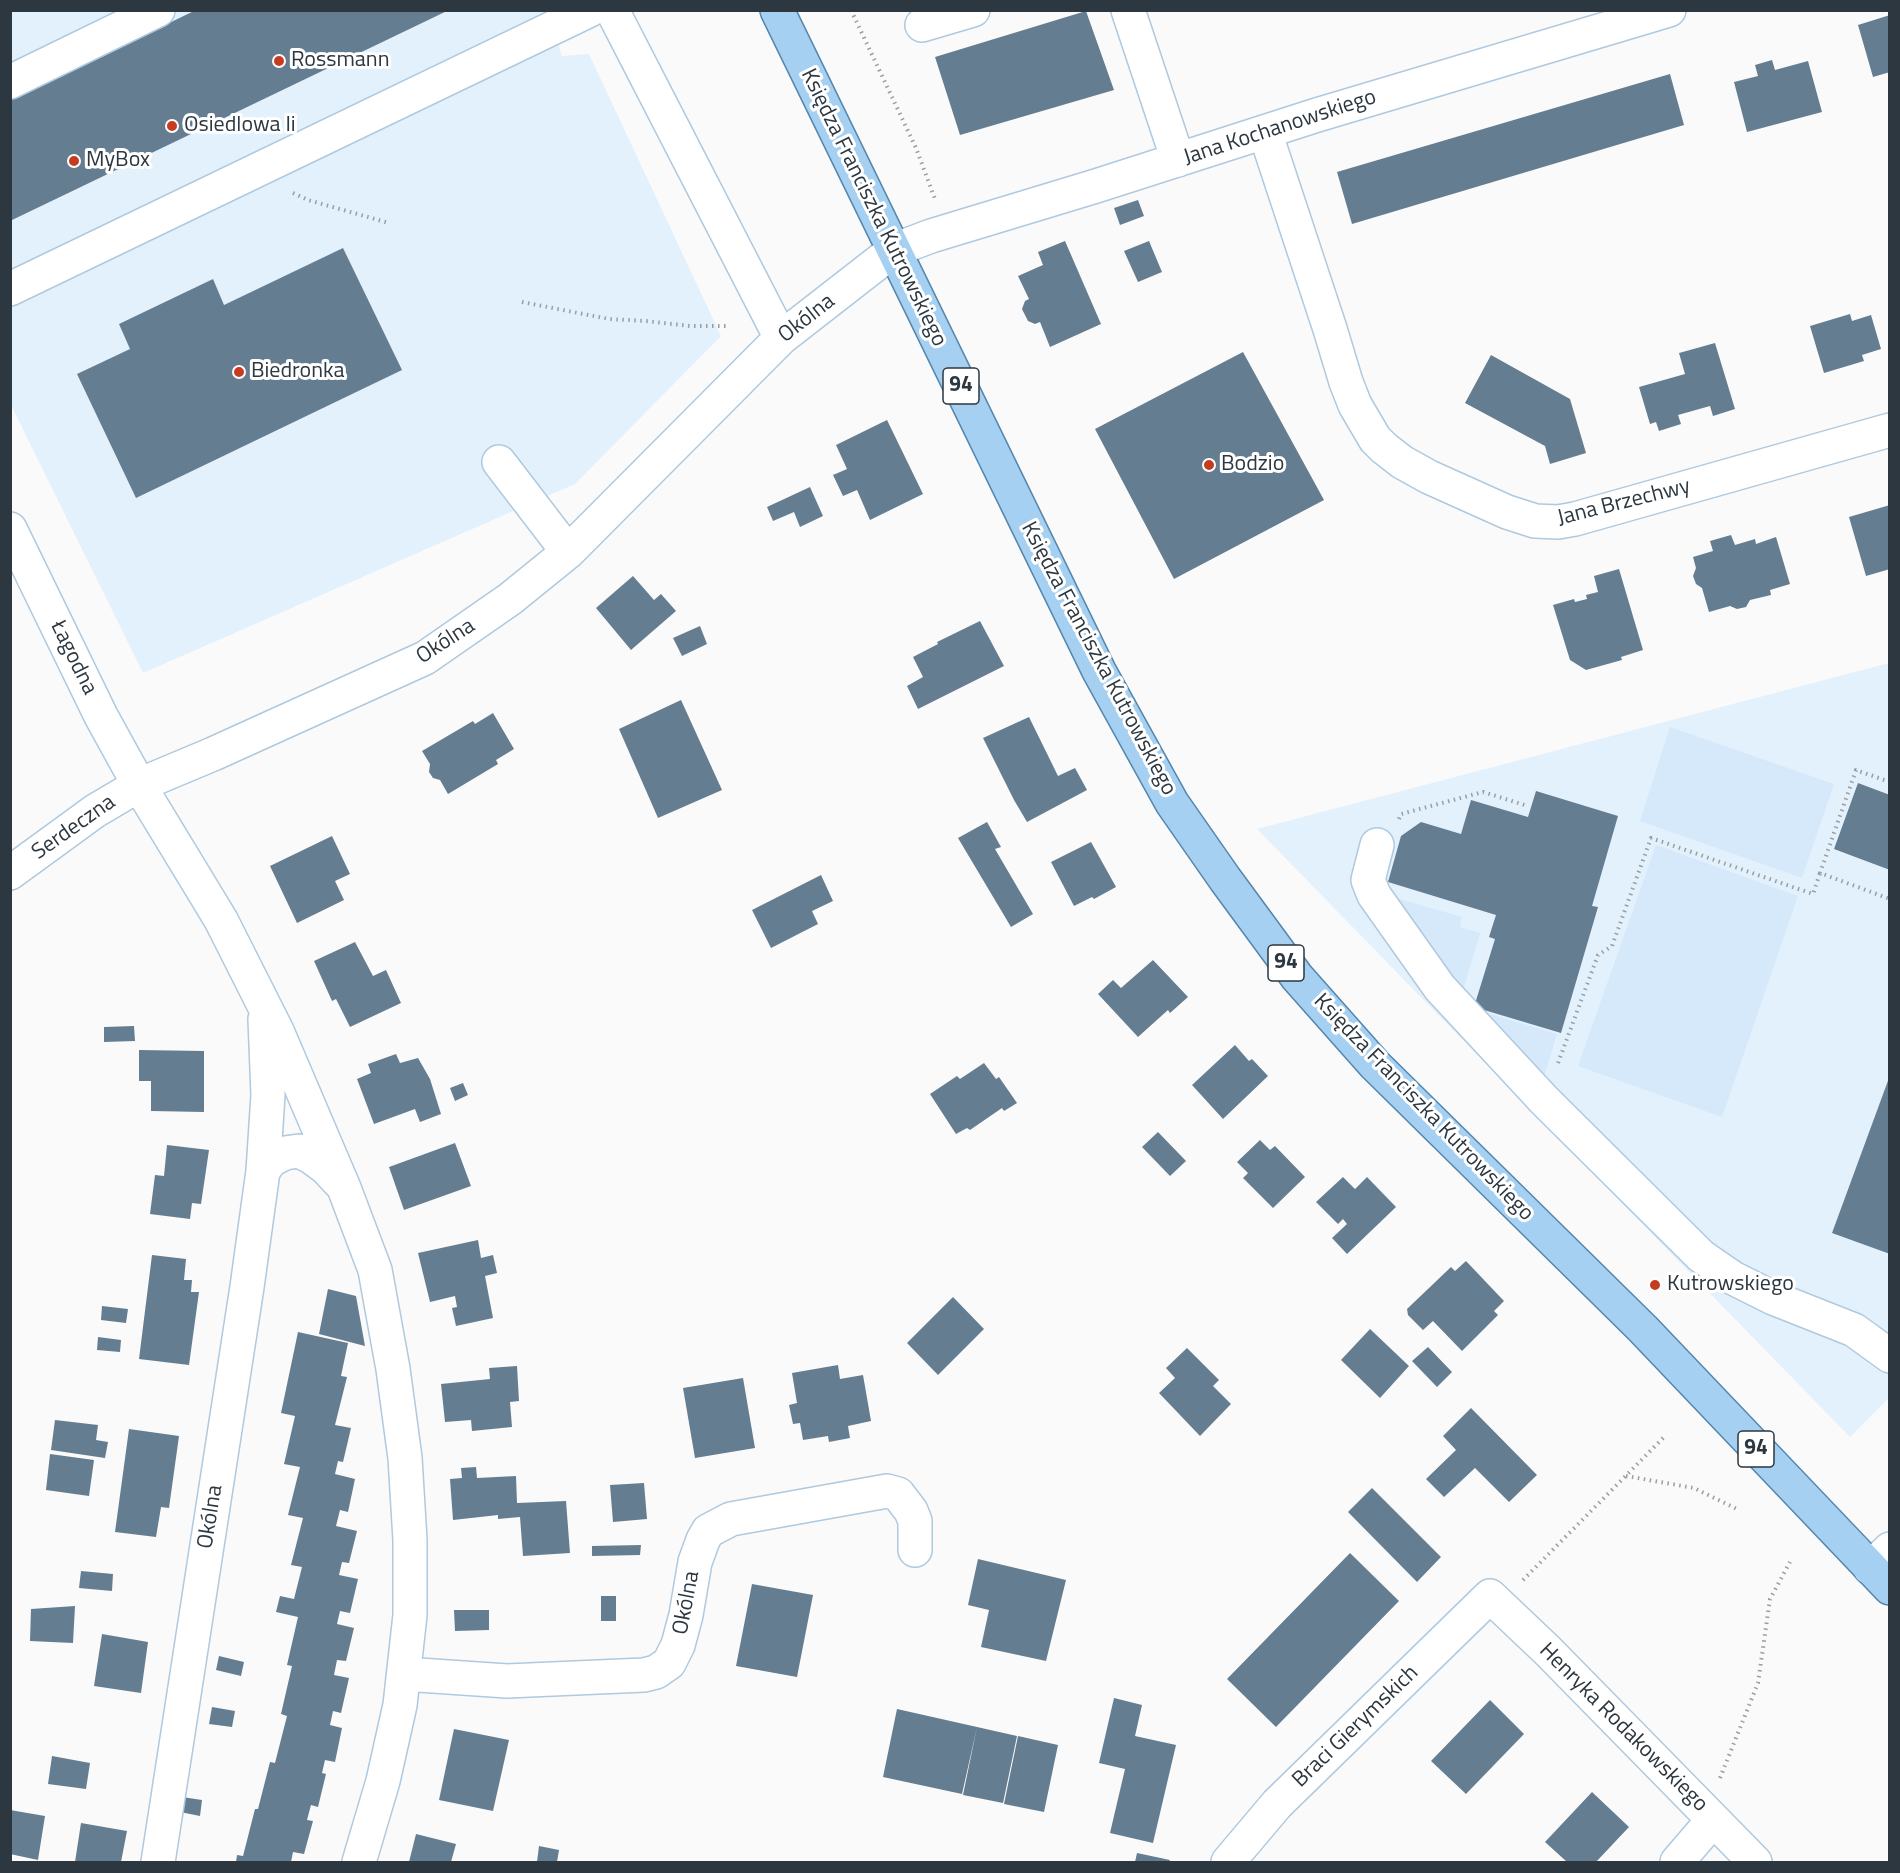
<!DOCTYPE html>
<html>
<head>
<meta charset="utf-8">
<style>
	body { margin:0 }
	#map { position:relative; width:1900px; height:1873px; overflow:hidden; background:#fafafa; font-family:"Titillium Web",sans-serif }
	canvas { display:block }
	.frame { position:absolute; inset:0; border:12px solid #2c373f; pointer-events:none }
</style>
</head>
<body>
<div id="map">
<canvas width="1900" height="1873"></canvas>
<div class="frame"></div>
</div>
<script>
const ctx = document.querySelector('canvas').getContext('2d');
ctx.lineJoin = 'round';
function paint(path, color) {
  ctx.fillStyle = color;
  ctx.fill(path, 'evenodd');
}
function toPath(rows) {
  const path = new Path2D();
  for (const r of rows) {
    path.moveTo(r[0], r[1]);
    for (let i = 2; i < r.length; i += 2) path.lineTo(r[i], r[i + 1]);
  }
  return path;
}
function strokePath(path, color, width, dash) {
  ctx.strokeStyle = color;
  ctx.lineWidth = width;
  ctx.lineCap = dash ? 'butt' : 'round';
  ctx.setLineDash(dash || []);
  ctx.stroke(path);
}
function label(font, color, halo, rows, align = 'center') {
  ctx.font = font + ' "Titillium Web",sans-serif';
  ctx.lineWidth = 6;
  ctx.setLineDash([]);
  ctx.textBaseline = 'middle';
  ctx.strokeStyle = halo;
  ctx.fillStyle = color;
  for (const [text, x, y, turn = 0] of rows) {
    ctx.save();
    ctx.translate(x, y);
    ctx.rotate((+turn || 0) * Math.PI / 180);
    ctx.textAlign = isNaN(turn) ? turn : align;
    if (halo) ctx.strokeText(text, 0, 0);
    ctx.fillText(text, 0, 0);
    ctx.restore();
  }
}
paint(toPath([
	[11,11,548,11,562,56,589,54,721,336,575,484,143,673,11,405],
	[1889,663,1889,1398,1850,1437,1257,829]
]), '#e3f1fc');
paint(toPath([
	[1670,727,1834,784,1802,878,1640,821],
	[1656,845,1798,896,1722,1117,1578,1066],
	[1396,898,1462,917,1460,927,1480,933,1462,994],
	[1477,1010,1557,1034,1543,1080]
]), '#d5e9fa');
paint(toPath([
	[196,10,449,10,10,221,10,100],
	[1086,11,1114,90,960,135,935,57],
	[1890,15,1890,72,1873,77,1858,25],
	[1772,60,1775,70,1808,61,1822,112,1747,132,1734,82,1758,76,1755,65],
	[1670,74,1684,125,1352,224,1337,172],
	[1138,200,1144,216,1120,225,1114,208],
	[1065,241,1101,324,1050,347,1040,322,1035,324,1028,321,1022,309,1025,301,1029,299,1018,276,1043,265,1038,252],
	[1149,241,1162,272,1138,282,1124,251],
	[343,248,402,370,136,498,77,374,130,349,119,324,213,279,224,305],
	[1850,314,1852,321,1871,315,1881,349,1862,355,1864,361,1824,373,1810,326],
	[1715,343,1735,409,1713,416,1710,406,1678,415,1681,424,1659,431,1656,422,1650,424,1639,387,1685,374,1679,353],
	[1243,352,1324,500,1174,579,1095,429],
	[1491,355,1570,399,1586,453,1550,464,1545,446,1465,403],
	[887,420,923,494,870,520,857,490,843,496,833,475,847,469,836,445],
	[810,487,823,516,800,527,794,512,773,521,767,507],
	[1890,505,1890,569,1866,576,1849,517],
	[1731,535,1735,545,1755,539,1756,544,1776,537,1790,584,1770,590,1771,595,1750,600,1746,607,1737,609,1730,606,1709,612,1702,588,1696,584,1693,576,1696,568,1693,557,1713,551,1710,541],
	[1619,569,1643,650,1621,657,1622,660,1586,670,1570,660,1553,605,1574,599,1575,602,1587,599,1586,595,1598,592,1594,576],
	[633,576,654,600,661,594,676,611,631,650,596,608],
	[980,621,1004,666,918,709,907,686,923,677,913,657,938,644,937,642],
	[700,626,707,644,682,656,673,638],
	[681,700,722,790,658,818,619,729],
	[493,713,514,749,496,760,498,764,448,794,440,780,433,778,429,772,430,764,422,751,473,721,475,724],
	[1029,717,1058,776,1075,768,1087,790,1027,822,1014,800,983,738],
	[1858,783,1890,795,1890,870,1834,849],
	[1536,791,1618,816,1592,906,1598,907,1561,1033,1474,1007,1495,939,1489,937,1496,915,1388,882,1401,836,1421,822,1461,834,1471,800,1528,817],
	[987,822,1001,847,995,849,1033,914,1011,927,958,838],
	[332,836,350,874,335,881,344,900,297,923,270,866],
	[1091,842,1116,887,1094,899,1092,897,1074,906,1051,862],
	[821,875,833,901,812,911,818,924,771,948,752,910],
	[355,942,373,976,386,970,401,1003,350,1027,336,999,332,1001,314,961],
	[1153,960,1188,997,1170,1013,1168,1010,1138,1037,1098,994,1113,980,1121,988],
	[134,1026,135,1041,104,1042,104,1027],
	[1235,1045,1249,1061,1252,1059,1268,1076,1223,1119,1192,1085],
	[139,1050,204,1051,204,1112,151,1111,151,1081,139,1081],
	[396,1054,400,1063,418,1058,430,1079,441,1114,420,1122,415,1109,374,1124,357,1079,371,1073,368,1064],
	[984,1063,996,1079,999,1077,1017,1103,1004,1111,1002,1108,970,1130,967,1128,956,1134,930,1094,957,1076,960,1079],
	[1889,1078,1890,1078,1890,1254,1832,1233],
	[463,1083,468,1095,455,1101,450,1088],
	[1158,1132,1186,1161,1170,1176,1142,1147],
	[1260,1140,1270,1150,1275,1146,1305,1177,1273,1208,1243,1178,1248,1173,1237,1162],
	[455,1143,471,1186,404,1210,389,1167],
	[167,1145,209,1150,201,1204,192,1203,190,1219,150,1214,155,1175,164,1176],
	[1343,1177,1355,1189,1367,1177,1396,1207,1347,1254,1332,1238,1347,1224,1343,1219,1338,1224,1316,1202],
	[478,1240,481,1258,493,1255,497,1273,485,1276,493,1318,456,1326,452,1308,457,1307,455,1296,430,1302,418,1253],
	[152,1255,186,1259,184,1280,192,1280,191,1292,199,1292,189,1365,139,1359],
	[1466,1261,1504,1301,1494,1311,1498,1315,1462,1351,1433,1321,1423,1330,1408,1315,1407,1309,1451,1267,1455,1271],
	[328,1289,356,1296,365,1346,319,1334],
	[953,1297,984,1329,938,1375,907,1343],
	[102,1306,128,1309,126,1323,101,1320],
	[1370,1329,1409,1366,1380,1398,1341,1360],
	[298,1332,348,1343,341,1376,347,1377,335,1425,351,1428,343,1462,338,1461,335,1474,355,1479,348,1512,340,1510,336,1526,357,1531,349,1563,342,1562,339,1575,358,1579,350,1613,340,1611,337,1624,354,1628,346,1661,337,1660,334,1675,349,1678,341,1713,333,1711,330,1725,342,1728,335,1762,325,1760,322,1773,326,1774,318,1807,311,1805,307,1820,313,1821,304,1854,293,1852,291,1862,236,1862,237,1855,243,1856,255,1809,258,1809,270,1762,275,1763,287,1716,281,1714,292,1666,287,1665,298,1617,276,1612,280,1596,294,1599,302,1567,291,1565,303,1518,288,1515,300,1467,284,1464,295,1416,281,1413],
	[98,1337,121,1340,120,1352,97,1350],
	[1428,1347,1452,1372,1437,1387,1412,1361],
	[1187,1348,1219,1380,1213,1386,1231,1404,1200,1436,1159,1393,1175,1378,1166,1368],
	[838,1365,840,1379,863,1375,871,1421,848,1426,850,1438,829,1442,828,1436,803,1440,800,1423,793,1424,789,1405,797,1403,792,1373],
	[517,1366,519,1401,510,1402,512,1427,472,1431,471,1420,445,1422,441,1384,490,1379,489,1368],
	[743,1378,755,1448,695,1458,683,1388],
	[1471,1408,1537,1475,1509,1502,1475,1468,1444,1497,1426,1479,1456,1450,1443,1436],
	[55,1420,98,1425,96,1440,108,1442,105,1458,51,1450],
	[129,1429,179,1436,169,1508,161,1507,156,1537,115,1532],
	[50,1454,94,1460,89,1496,46,1490],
	[476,1467,477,1478,516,1476,517,1503,566,1501,570,1553,523,1556,520,1517,498,1519,498,1515,453,1520,450,1479,462,1478,461,1468],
	[644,1483,647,1519,613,1522,610,1485],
	[1372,1488,1441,1557,1417,1582,1348,1512],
	[641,1545,640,1555,592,1556,592,1546],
	[1350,1553,1399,1601,1276,1727,1227,1679],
	[978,1559,1066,1580,1046,1661,981,1647,989,1610,968,1605],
	[81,1571,113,1574,112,1591,79,1588],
	[752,1584,813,1595,797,1677,736,1666],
	[601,1596,616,1596,616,1621,601,1621],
	[75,1606,73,1643,30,1641,31,1609],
	[454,1610,489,1610,489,1630,455,1631],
	[102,1634,148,1642,141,1693,94,1686],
	[219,1656,244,1662,241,1676,216,1670],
	[1114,1698,1142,1705,1135,1736,1176,1745,1153,1843,1110,1833,1125,1769,1099,1763],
	[1490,1700,1524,1734,1466,1794,1431,1761],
	[212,1707,235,1711,232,1727,209,1724],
	[897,1709,977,1727,962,1794,883,1777],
	[977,1727,1017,1736,1003,1803,963,1795],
	[454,1729,509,1740,493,1811,439,1800],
	[1018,1736,1058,1745,1044,1812,1004,1804],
	[52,1756,90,1763,86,1789,48,1784],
	[1592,1792,1629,1827,1596,1862,1567,1862,1545,1842],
	[182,1797,202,1800,200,1816,180,1812],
	[10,1810,45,1816,38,1860,10,1854],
	[81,1823,127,1831,121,1862,75,1862],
	[416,1834,456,1844,451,1862,409,1862],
	[539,1846,559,1850,557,1862,537,1862],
	[1137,1853,1170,1860,1169,1862,1135,1862]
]), '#657d91');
const minor = toPath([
	[612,10,781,338],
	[1128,10,1178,160],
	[922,25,973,10],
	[10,82,158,10],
	[1265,132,1330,329,1346,382,1355,405,1375,439,1384,448,1402,462,1429,477,1507,512,1535,521,1558,522,1575,519,1890,430],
	[10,289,590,10],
	[499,462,568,552],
	[10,529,101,716,139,785,95,811,10,873],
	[1377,845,1368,880,1374,895,1440,988,1544,1100,1701,1256,1714,1265,1733,1278,1773,1298,1854,1330,1890,1356],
	[263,1171,271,1160,285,1153,299,1151,311,1157,326,1168,339,1182],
	[1870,1568,1890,1549],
	[404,1674,507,1681,644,1675,656,1672,669,1663,678,1645,686,1615,695,1562,703,1540,708,1531,731,1519,887,1491,898,1494,911,1511,915,1521,915,1550],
	[158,1862,247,1287,263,1171,268,1095,265,1019],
	[359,1862,383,1781,400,1705,410,1615,410,1540,405,1458,393,1369,375,1270,344,1188,277,1031,221,920,139,785,213,754,425,658,510,599,568,552,781,338,894,250,931,236,1096,186,1317,115,1669,10],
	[1228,1862,1277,1804,1490,1596,1548,1651,1755,1862],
	[1677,1862,1713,1820]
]);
const major = toPath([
	[777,10,1099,671,1172,803,1225,879,1297,977,1375,1065,1643,1329,1890,1588]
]);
strokePath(minor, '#afc9de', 36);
strokePath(major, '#5486ad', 36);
strokePath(toPath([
	[851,10,916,148,935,199],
	[293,193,308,200,389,223],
	[522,302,609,319,646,321,690,326,730,326],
	[1890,782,1856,770,1820,873,1890,899],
	[1399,819,1401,814,1483,792,1528,806],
	[1558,1063,1598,955,1612,946,1651,838,1813,894,1820,873],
	[1626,1476,1694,1488,1739,1510],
	[1523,1580,1666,1435],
	[1720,1778,1758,1683,1770,1599,1790,1562]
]), '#999ea2', 4, [1.5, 4.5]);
strokePath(minor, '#fff', 33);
strokePath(major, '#a5d0f1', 33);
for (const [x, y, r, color] of [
	[279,61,6,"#c63c20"],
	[172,126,6,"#c63c20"],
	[74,161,6,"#c63c20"],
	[239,372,6,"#c63c20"],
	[1209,465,6,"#c63c20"],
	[1655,1285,6,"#c63c20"]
]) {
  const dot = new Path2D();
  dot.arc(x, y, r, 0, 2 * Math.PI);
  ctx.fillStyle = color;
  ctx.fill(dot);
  strokePath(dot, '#fff', 2);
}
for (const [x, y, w] of [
	[961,386,36],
	[1286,963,36],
	[1756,1449,36]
]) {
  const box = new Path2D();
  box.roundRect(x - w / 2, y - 18, w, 36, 4.5);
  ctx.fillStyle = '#fff';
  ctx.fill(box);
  strokePath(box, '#2c373f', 1.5);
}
label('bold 21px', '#2c373f', null, [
	["94",961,386],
	["94",1286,963],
	["94",1756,1449]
]);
label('22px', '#2c373f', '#fff', [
	["Rossmann",291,61],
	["Osiedlowa Ii",184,126],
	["MyBox",86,161],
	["Biedronka",251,372],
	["Bodzio",1221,465],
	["Kutrowskiego",1667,1285]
], 'left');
label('22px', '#2c373f', '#fff', [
	["Jana Kochanowskiego",1280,128,-18],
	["Księdza Franciszka Kutrowskiego",873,208,64],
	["Okólna",807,319,-38],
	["Jana Brzechwy",1624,503,-14],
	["Okólna",446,642,-33],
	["Łagodna",73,658,64],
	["Księdza Franciszka Kutrowskiego",1098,659,62],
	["Serdeczna",74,828,-35],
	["Księdza Franciszka Kutrowskiego",1423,1108,46],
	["Okólna",211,1517,-81],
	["Okólna",687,1603,-79],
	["Braci Gierymskich",1356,1727,-44],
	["Henryka Rodakowskiego",1623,1728,45]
]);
</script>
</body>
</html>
